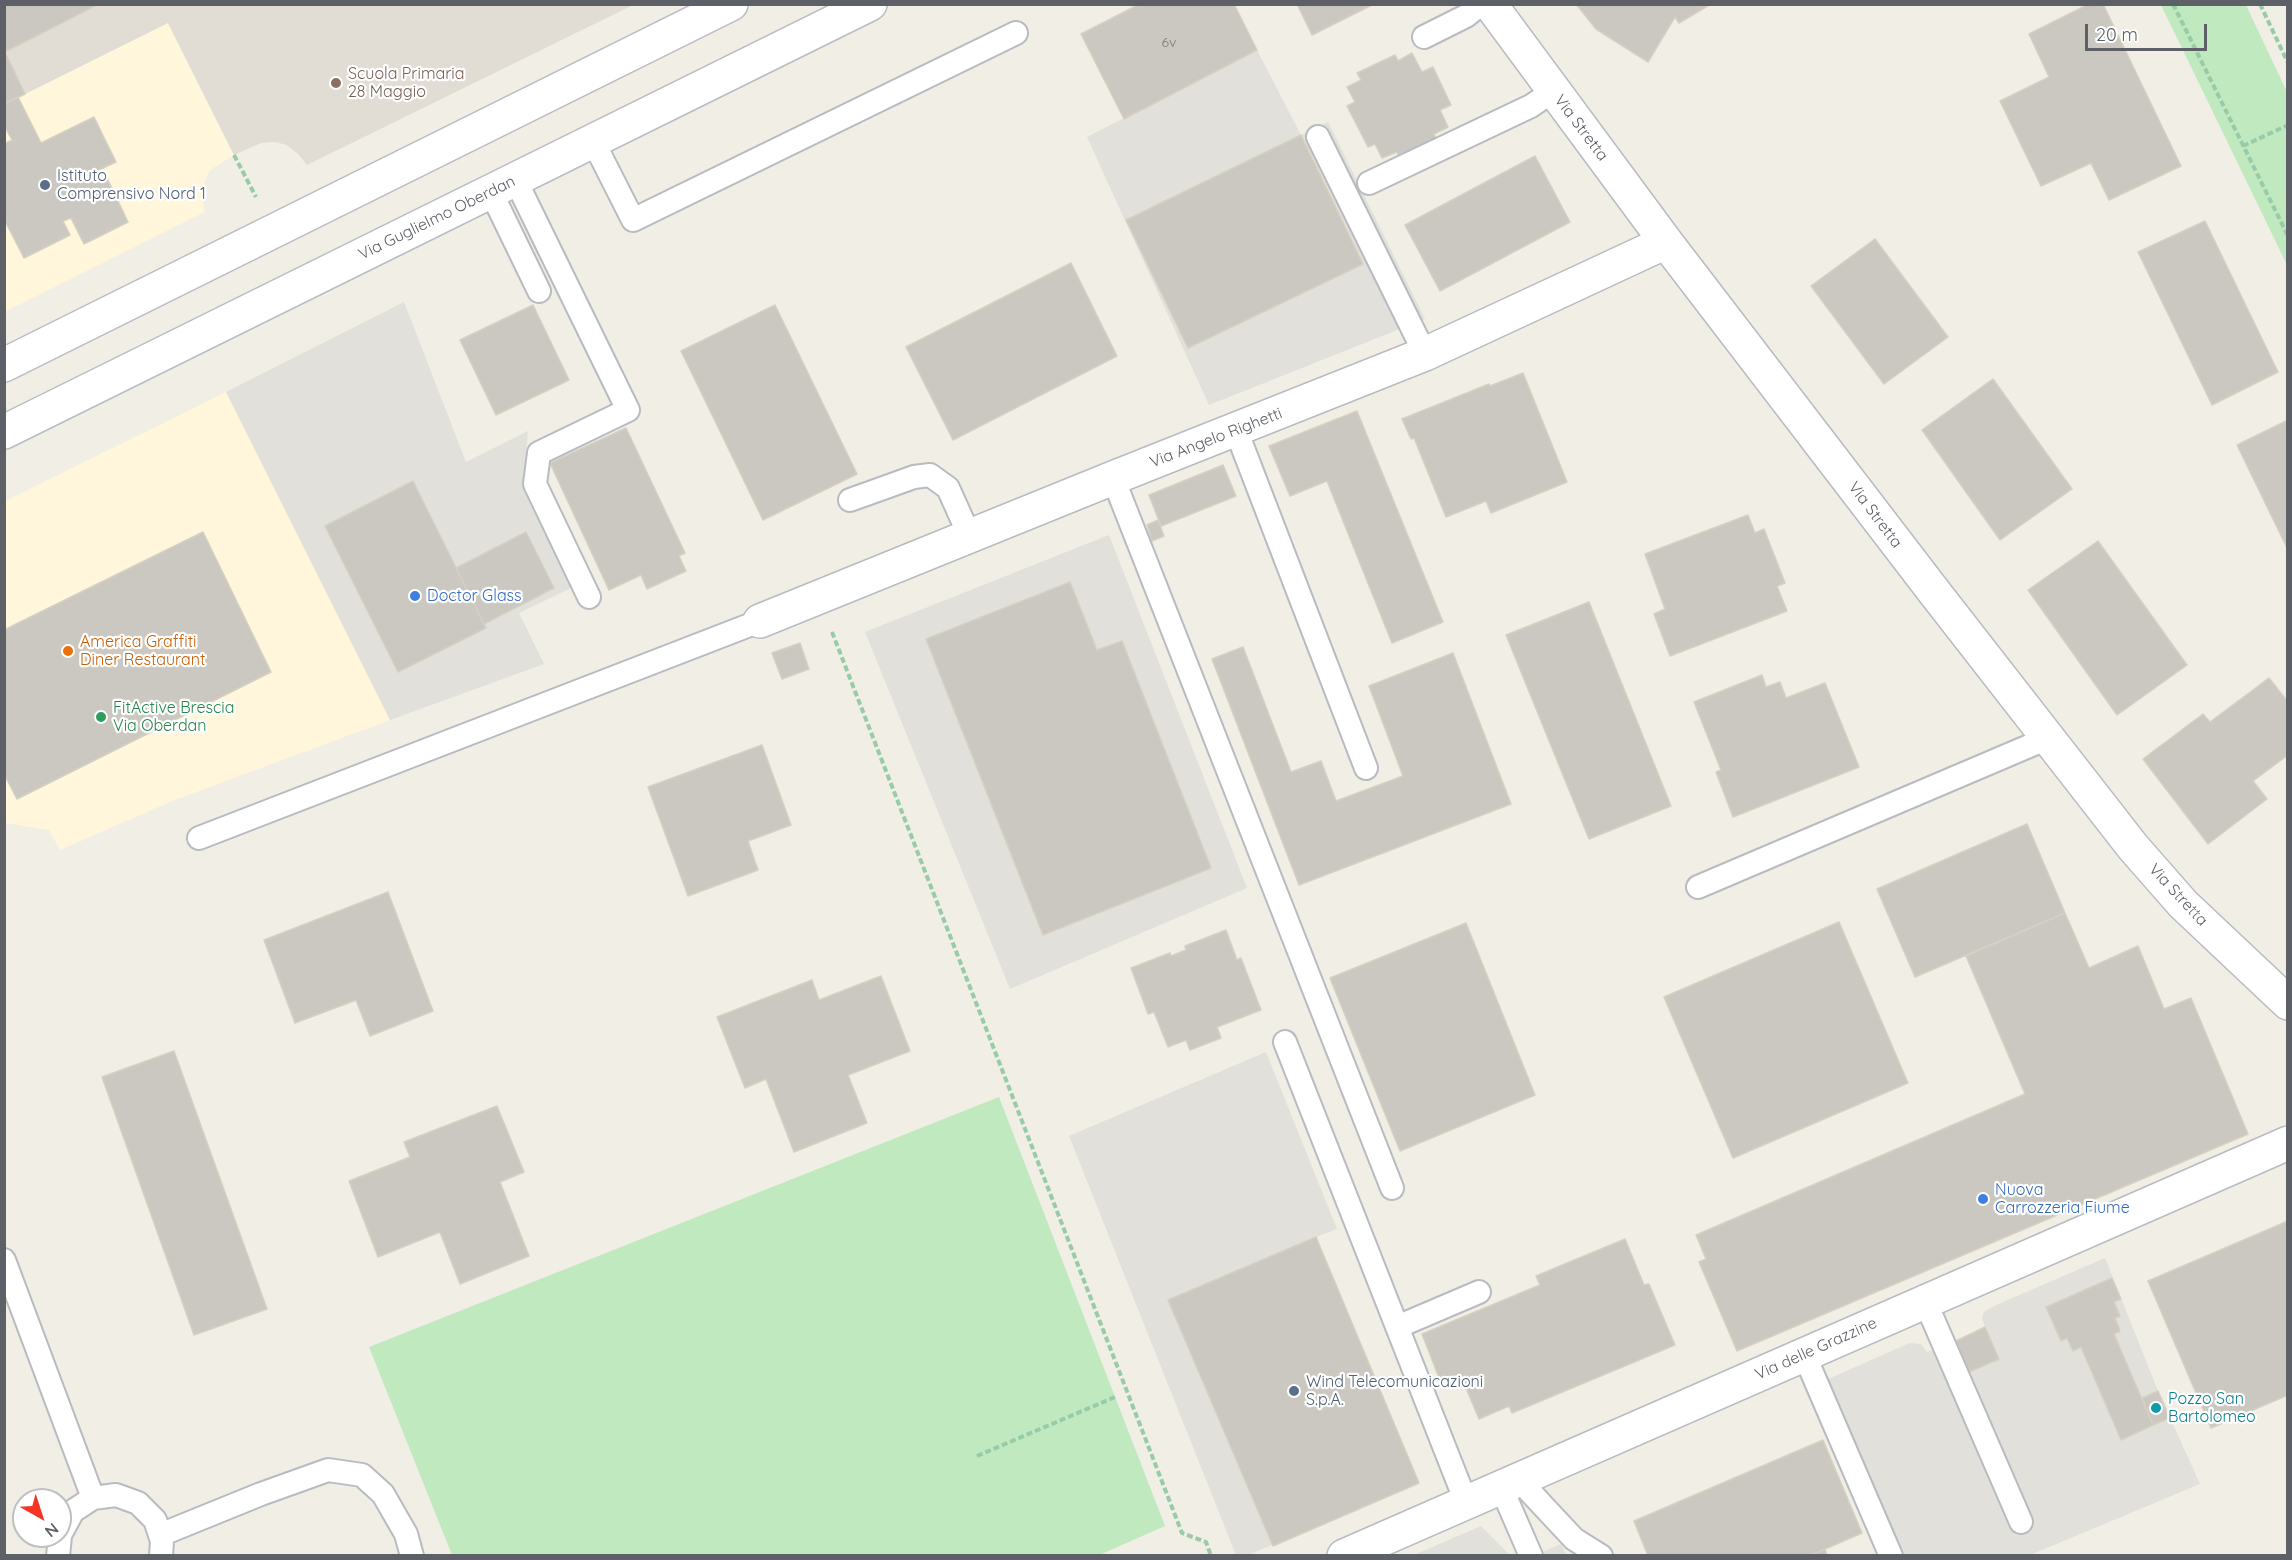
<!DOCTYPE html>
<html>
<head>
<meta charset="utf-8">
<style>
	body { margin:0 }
	#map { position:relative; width:2292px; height:1560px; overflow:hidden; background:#f0eee5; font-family:Quicksand,sans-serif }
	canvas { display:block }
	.frame { position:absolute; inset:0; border:6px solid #5d6167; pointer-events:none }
	.north { position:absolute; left:12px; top:1488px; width:60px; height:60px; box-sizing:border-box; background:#fff; border:2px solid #bec0c2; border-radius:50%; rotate:141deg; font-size:16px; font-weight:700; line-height:24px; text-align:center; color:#5d6167 }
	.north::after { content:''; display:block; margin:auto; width:21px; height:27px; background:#f53426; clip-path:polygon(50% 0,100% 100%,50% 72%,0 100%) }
	.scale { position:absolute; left:2085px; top:24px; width:122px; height:27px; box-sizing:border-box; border:3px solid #5d6167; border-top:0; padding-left:8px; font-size:18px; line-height:21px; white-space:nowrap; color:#5d6167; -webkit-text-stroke:4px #fff; paint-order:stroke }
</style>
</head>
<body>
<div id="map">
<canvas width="2292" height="1560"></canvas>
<div class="frame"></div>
<div class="north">N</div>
<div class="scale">20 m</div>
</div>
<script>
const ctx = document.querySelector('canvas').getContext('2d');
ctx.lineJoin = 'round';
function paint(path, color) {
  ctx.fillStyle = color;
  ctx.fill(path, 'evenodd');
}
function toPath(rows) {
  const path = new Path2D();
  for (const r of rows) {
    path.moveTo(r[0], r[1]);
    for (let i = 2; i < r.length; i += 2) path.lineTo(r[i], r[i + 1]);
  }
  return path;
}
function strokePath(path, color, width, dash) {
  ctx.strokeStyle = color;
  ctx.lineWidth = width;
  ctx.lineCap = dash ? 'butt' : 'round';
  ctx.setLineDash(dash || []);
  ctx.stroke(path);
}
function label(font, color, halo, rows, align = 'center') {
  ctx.font = font + ' Quicksand,sans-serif';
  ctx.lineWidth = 4.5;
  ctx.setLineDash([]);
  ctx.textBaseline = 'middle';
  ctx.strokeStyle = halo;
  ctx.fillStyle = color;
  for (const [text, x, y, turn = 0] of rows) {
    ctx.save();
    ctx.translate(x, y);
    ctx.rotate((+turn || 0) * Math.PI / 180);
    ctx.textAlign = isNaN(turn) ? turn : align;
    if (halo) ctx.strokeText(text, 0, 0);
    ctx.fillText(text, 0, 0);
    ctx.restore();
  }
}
paint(toPath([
	[168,23,234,155,210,170,205,180,202,200,205,212,5,312,5,104],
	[226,392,390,720,170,802,60,850,49,830,5,823,5,501]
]), '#fff6dc');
paint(toPath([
	[1257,50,1301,135,1328,122,1425,319,1209,405,1087,137],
	[404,302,466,462,528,431,523,488,571,588,519,613,544,664,390,720,226,392],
	[1109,535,1247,888,1010,989,865,632],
	[1266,1052,1337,1229,1316,1237,1419,1483,1248,1555,1236,1555,1069,1136],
	[2105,1258,2158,1391,2200,1484,2030,1555,1903,1555,1828,1379,1910,1343,1921,1344,1927,1352,1956,1341,1985,1327,1982,1318,1984,1312,1994,1306],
	[1481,1526,1510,1555,1414,1555],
	[1561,1544,1566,1555,1534,1556]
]), '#e1e0da');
paint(toPath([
	[5,5,633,5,307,165,298,154,287,145,275,142,261,143,234,155,168,23,5,104]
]), '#e1ddd4');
paint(toPath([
	[2161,5,2246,5,2287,92,2287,265],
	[999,1097,1165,1526,1097,1556,452,1555,369,1347]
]), '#c1e9c0');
const building = toPath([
	[4,4,94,4,95,6,5,52,25,94,4,104,4,4],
	[1140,4,1234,4,1257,50,1124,119,1081,34,1140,4],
	[1297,4,1374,4,1312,35,1297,4],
	[1576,4,1711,4,1679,23,1675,17,1648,62,1596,29,1576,4],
	[2089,4,2103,4,2181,166,2109,200,2091,163,2041,186,2000,101,2049,77,2029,34,2089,4],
	[1412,53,1422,72,1433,67,1451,105,1440,110,1448,127,1434,134,1437,141,1400,159,1397,152,1382,158,1375,144,1368,147,1347,106,1355,102,1347,87,1361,80,1357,73,1395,55,1398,61,1412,53],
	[18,97,41,143,94,117,116,162,94,172,99,182,107,178,128,222,84,244,71,218,63,221,70,235,24,258,4,219,4,144,12,140,4,125,4,104,18,97],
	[1301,135,1363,264,1188,348,1126,220,1301,135],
	[1535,156,1570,222,1440,291,1405,225,1535,156],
	[2205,221,2278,372,2212,405,2138,252,2205,221],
	[1875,239,1948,337,1884,384,1811,286,1875,239],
	[1071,263,1117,356,953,440,906,347,1071,263],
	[533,305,569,380,496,415,460,340,533,305],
	[775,305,857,474,763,520,681,351,775,305],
	[1523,373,1567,482,1491,513,1486,501,1446,517,1414,438,1411,439,1402,419,1489,384,1490,386,1523,373],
	[1993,379,2072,489,2000,540,1922,430,1993,379],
	[1357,411,1443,622,1392,643,1327,481,1290,496,1269,446,1357,411],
	[2288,420,2288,550,2237,445,2288,420],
	[626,428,685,553,679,556,686,571,647,589,641,575,609,590,550,463,626,428],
	[1223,465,1236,496,1161,526,1149,495,1223,465],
	[413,481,486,628,398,672,325,526,413,481],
	[1748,515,1755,533,1764,529,1785,583,1777,586,1787,611,1670,656,1654,614,1665,609,1645,554,1748,515],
	[1158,520,1164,536,1152,541,1147,525,1158,520],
	[203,532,271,672,17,799,4,774,4,630,203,532],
	[526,532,554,588,484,624,456,568,526,532],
	[2098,541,2187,665,2117,715,2028,590,2098,541],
	[1070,582,1097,650,1122,641,1211,868,1043,935,926,639,1070,582],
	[1589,602,1671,806,1589,839,1506,635,1589,602],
	[800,643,809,669,782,679,772,653,800,643],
	[1243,647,1291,772,1321,761,1336,801,1403,776,1369,686,1453,653,1511,804,1299,885,1212,659,1243,647],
	[1762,675,1766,687,1780,682,1786,698,1825,683,1859,767,1733,817,1716,772,1721,770,1694,702,1762,675],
	[2269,678,2288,702,2288,755,2253,781,2267,799,2208,844,2143,759,2203,714,2210,722,2269,678],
	[762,745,791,825,748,841,758,870,688,896,648,787,762,745],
	[2027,824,2065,913,1915,977,1877,889,2027,824],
	[388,892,433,1011,370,1036,356,1000,295,1023,264,940,388,892],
	[2065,913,2089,968,2138,946,2164,1009,2191,998,2248,1134,1737,1351,1699,1262,1706,1259,1696,1235,2025,1094,1966,956,2065,913],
	[1839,922,1908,1083,1733,1158,1664,997,1839,922],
	[1466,923,1535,1095,1400,1151,1330,978,1466,923],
	[1226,930,1237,960,1241,958,1261,1010,1217,1027,1221,1038,1190,1050,1186,1040,1168,1047,1154,1012,1148,1014,1131,968,1170,953,1171,956,1186,950,1185,946,1226,930],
	[881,976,910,1051,848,1075,867,1123,794,1152,766,1079,745,1088,717,1017,812,980,819,1000,881,976],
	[174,1051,267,1309,194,1335,102,1077,174,1051],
	[497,1106,524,1172,500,1182,529,1256,460,1284,440,1232,378,1257,349,1181,410,1157,404,1142,497,1106],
	[2288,1221,2288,1395,2211,1428,2148,1281,2288,1221],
	[1316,1237,1419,1483,1273,1546,1168,1300,1316,1237],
	[1625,1239,1644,1285,1649,1284,1675,1345,1512,1413,1509,1406,1479,1419,1460,1374,1441,1383,1422,1334,1540,1285,1536,1276,1625,1239],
	[2112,1278,2121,1299,2114,1302,2120,1316,2115,1318,2120,1331,2114,1334,2153,1425,2121,1440,2081,1347,2073,1351,2067,1338,2061,1341,2046,1307,2112,1278],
	[1985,1327,1999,1359,1969,1372,1956,1341,1985,1327],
	[2158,1391,2170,1418,2153,1425,2142,1398,2158,1391],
	[1823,1440,1862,1533,1809,1556,1648,1556,1634,1521,1823,1440],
	[1825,1549,1827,1556,1809,1556,1825,1549]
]);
paint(building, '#cbc8c2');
strokePath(building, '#d6d0c3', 1.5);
const lane = toPath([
	[1424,37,1466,16,1481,4],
	[1318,137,1425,354],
	[593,141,633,220,1016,33],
	[515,179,628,410,539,453,535,484,589,597],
	[1369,183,1531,106,1553,91],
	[491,192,539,291],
	[1236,430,1366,768],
	[1113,478,1392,1188],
	[850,500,914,477,930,475,948,488,970,537],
	[199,838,760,621],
	[1698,887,2048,738],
	[1285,1042,1466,1502],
	[4,1260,93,1498],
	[1925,1301,2021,1522],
	[1397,1327,1479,1292],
	[1804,1354,1891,1556],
	[1518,1479,1574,1539,1601,1556],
	[1501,1487,1531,1556],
	[60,1535,73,1511,93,1498,116,1495,138,1503,155,1520,162,1541,161,1556],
	[160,1535,261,1494,328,1470,362,1475,383,1494,406,1534,412,1556],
	[58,1556,60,1536]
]);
const street = toPath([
	[1490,4,1666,242,1935,593,2133,847,2183,904,2288,1003],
	[760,621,1113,478,1425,354,1666,242],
	[1344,1556,2288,1143]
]);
const secondary = toPath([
	[4,365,731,4],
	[4,432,870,4]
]);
strokePath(lane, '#b8bbc0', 26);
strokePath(street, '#b8bbc0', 36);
strokePath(secondary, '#b9bcc2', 36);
strokePath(toPath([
	[2173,4,2288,236],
	[2260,4,2288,63],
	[2243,146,2288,125],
	[234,155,256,197],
	[832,632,1182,1533,1206,1542,1211,1556],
	[977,1456,1115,1397]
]), '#98cba7', 4, [6, 3]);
strokePath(lane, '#fff', 22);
strokePath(street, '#fff', 33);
strokePath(secondary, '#fff', 33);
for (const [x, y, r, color] of [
	[336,83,6,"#8d6e63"],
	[45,185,6,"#5c6f8a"],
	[415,596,6,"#3f7fe0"],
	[68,651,6,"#e8710a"],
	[101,717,6,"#2e9e5b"],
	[1983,1199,6,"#3f7fe0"],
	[1294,1391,6,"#5c6f8a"],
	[2156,1408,6,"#0f9aa8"]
]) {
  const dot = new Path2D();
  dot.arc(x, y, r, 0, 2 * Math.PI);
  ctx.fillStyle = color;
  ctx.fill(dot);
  strokePath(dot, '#fff', 2);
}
label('14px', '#787b7e', null, [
	["6v",1169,43]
]);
label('16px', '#785e54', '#fff', [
	["Scuola Primaria",348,74],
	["28 Maggio",348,92]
], 'left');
label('16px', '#5d6167', '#fff', [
	["Via Stretta",1581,128,53],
	["Via Guglielmo Oberdan",437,218,-26],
	["Via Angelo Righetti",1216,438,-21],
	["Via Stretta",1875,515,53],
	["Via Stretta",2178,895,47],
	["Via delle Grazzine",1816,1349,-24]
]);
label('16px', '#4e5e75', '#fff', [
	["Istituto",57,176],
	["Comprensivo Nord 1",57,194],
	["Wind Telecomunicazioni",1306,1382],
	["S.p.A.",1306,1400]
], 'left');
label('16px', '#366cbe', '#fff', [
	["Doctor Glass",427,596],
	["Nuova",1995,1190],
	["Carrozzeria Fiume",1995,1208]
], 'left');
label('16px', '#c56008', '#fff', [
	["America Graffiti",80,642],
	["Diner Restaurant",80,660]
], 'left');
label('16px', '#27864d', '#fff', [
	["FitActive Brescia",113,708],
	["Via Oberdan",113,726]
], 'left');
label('16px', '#0d838f', '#fff', [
	["Pozzo San",2168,1399],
	["Bartolomeo",2168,1417]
], 'left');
</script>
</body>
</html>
